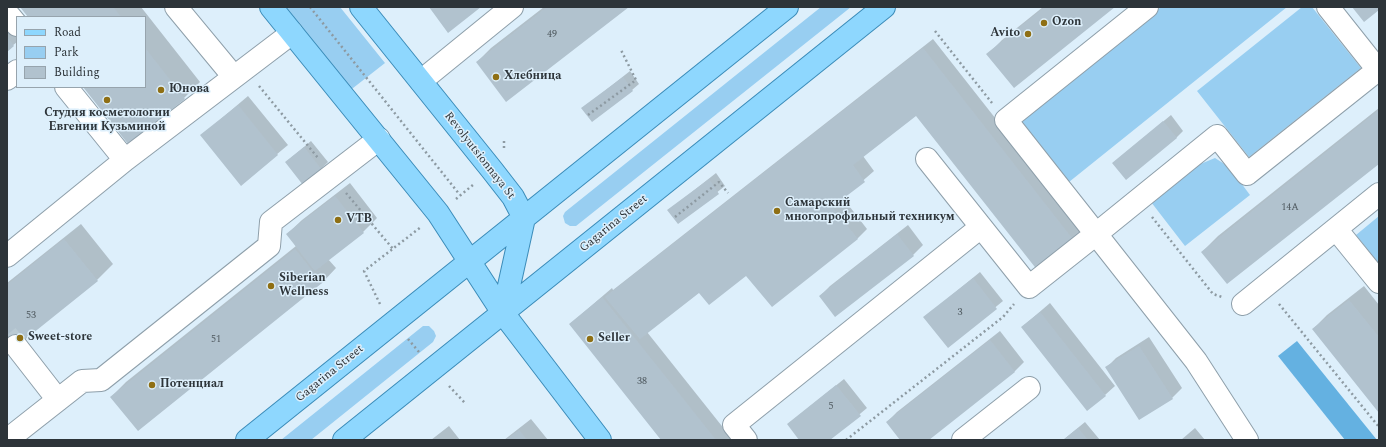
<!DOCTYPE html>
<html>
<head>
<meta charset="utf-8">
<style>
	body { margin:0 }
	#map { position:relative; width:1386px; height:447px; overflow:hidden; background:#ddeffb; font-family:Spectral,serif }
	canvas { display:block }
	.frame { position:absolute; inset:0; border:8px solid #2d3439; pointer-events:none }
	.legend { position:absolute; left:16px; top:16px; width:130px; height:72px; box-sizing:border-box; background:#ddeffb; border:1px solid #97a4ad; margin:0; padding:5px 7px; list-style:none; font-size:12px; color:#2d3439 }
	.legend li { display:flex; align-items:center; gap:8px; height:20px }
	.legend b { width:20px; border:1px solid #97a4ad }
</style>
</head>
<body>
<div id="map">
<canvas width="1386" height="447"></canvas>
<div class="frame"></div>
<ul class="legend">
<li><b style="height:5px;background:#8ed7fe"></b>Road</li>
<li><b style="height:11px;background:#98cef1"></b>Park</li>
<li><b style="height:11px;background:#b1c2ce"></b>Building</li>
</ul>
</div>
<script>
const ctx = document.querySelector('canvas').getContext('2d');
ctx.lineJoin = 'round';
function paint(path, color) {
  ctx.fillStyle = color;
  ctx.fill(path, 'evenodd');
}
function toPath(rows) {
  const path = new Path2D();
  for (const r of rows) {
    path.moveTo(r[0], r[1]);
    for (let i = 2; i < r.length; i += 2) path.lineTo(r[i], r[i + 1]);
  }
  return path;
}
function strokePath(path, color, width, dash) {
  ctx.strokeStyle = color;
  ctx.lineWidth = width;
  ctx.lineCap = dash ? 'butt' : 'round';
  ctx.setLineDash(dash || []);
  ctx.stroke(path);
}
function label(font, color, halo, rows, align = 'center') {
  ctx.font = font + ' Spectral,serif';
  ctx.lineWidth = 3;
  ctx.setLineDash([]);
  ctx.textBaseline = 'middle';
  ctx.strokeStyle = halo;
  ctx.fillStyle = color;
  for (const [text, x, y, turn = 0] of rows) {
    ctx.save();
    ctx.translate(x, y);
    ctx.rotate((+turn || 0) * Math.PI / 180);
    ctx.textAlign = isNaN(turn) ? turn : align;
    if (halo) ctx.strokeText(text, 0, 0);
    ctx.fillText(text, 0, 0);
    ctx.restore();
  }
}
paint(toPath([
	[280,7,340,7,385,63,348,92],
	[821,7,851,7,576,226,570,226,565,223,563,216,565,212],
	[1161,7,1287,7,1069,182,1019,121],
	[1302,7,1312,7,1361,68,1249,157,1197,91],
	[1215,158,1229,167,1250,195,1185,246,1151,202,1198,165],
	[1379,216,1379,264,1356,235],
	[423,326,429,326,434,331,436,336,433,342,311,440,281,440]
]), '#98cef1');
paint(toPath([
	[1297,341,1377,440,1345,440,1278,356]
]), '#64b1e1');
paint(toPath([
	[7,7,17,17,17,42,7,50],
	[21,7,141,7,200,82,184,98,84,87,145,87,145,17,29,17],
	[544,7,628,7,477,62,491,48],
	[1043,7,1114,7,988,54,1002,40],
	[933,39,1084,231,1075,241,916,114,863,156,874,171,843,198,867,229,858,238,772,306,747,275,699,292,647,332,733,440,663,440,570,324,612,288,613,290],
	[630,71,639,84,632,90,583,108],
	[248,96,288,145,241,184,202,135],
	[1379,108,1379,163,1202,252,1218,236],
	[1171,115,1183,131,1176,138,1113,163],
	[311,141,328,162,321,169,286,162],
	[716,173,725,186,678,223,669,210],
	[350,183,377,218,363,232,328,259,336,268,322,283,111,397,126,382,296,246,287,234,302,220],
	[81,224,113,264,97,280,7,353,7,283],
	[908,225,923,245,913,255,835,316,820,296,830,286],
	[980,272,1003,301,948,346,925,317],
	[1364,286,1379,305,1379,412,1313,329,1327,315],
	[1050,303,1115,386,1105,395,1022,327],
	[1000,331,1024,362,1015,371,927,440,901,440,887,422,897,412],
	[1149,337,1182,388,1172,398,1106,368,1116,358],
	[844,379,867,408,829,440,801,440,788,424],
	[531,419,548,440,504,440],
	[1085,422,1100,440,1063,440],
	[449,426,460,440,431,440],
	[1195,428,1205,440,1181,440]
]), '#0003');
paint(toPath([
	[20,7,113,7,121,17,28,17],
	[429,7,481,7,448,33],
	[547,7,629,7,506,102,476,62],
	[1045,7,1115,7,1014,88,986,54],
	[1352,7,1379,7,1379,10,1364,22],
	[7,37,14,46,7,52],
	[145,48,185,99,128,144,83,87,145,87],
	[923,48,1075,242,1038,271,916,116,853,165,865,182,832,207,858,239,772,307,746,276,709,305,699,293,640,339,605,297],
	[623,77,633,91,592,122,581,108],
	[238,105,278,155,241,186,200,135],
	[1379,110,1379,164,1227,284,1201,252],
	[1163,121,1177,138,1126,180,1112,163],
	[304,147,322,170,303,185,285,162],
	[709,179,719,194,678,224,667,210],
	[335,196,364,233,315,271,286,234],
	[897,234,914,256,835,317,819,296],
	[64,239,98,281,7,354,7,285],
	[295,249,322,283,138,431,110,397],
	[973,278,997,309,948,348,923,317],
	[602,297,716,440,661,440,569,324],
	[1349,300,1379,337,1379,413,1312,329],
	[1040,312,1106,396,1087,411,1021,327],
	[990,340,1015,372,929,440,900,440,886,422],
	[1139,346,1173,399,1139,420,1105,367],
	[836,385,861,416,830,440,799,440,787,424],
	[1078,428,1088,440,1063,440],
	[519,430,527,440,506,440]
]), '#b1c2ce');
strokePath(toPath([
	[7,335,16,346]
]), '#bacad4', 22, [22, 11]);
const minor = toPath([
	[176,7,234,77],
	[1147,7,1006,120,1096,234,1217,136,1247,174,1379,69],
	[1328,7,1378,70],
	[7,13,17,25],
	[7,79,17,71],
	[421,81,512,7],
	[927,159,1029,287,1096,234,1196,361,1247,440],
	[125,160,292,33],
	[1336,229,1379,282],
	[7,256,125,160,66,87],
	[1243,304,1379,194],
	[16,346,58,400],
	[7,440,82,381,101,380,269,246,271,222,379,139],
	[746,440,734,425,981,227],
	[963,440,1029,388]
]);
const major = toPath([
	[271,7,438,213,503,313,600,440],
	[361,7,492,170,513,197,524,218,503,313],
	[247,440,787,7],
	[344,440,884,7]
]);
strokePath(minor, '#8e9faa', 24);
strokePath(major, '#3b8cb9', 24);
strokePath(toPath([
	[310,7,460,195],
	[935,31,992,103],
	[259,86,318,158],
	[588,115,636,80,621,50],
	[504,148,504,140],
	[346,193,393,249],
	[456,199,474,184],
	[675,217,719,182,728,193],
	[1152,217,1213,294,1222,297],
	[380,304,364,271,421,227],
	[1279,304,1379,427],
	[408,339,419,352],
	[449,386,465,403],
	[846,440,1003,317,1014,304]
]), '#8d9aa2', 2.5, [2, 3]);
strokePath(minor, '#fff', 22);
strokePath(major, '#8ed7fe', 22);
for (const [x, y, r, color] of [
	[1044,23,4,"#8f6f14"],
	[1028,34,4,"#8f6f14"],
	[496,77,4,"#8f6f14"],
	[161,90,4,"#8f6f14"],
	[107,100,4,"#8f6f14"],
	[777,211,4,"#8f6f14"],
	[338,220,4,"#8f6f14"],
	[271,286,4,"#8f6f14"],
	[20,338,4,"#8f6f14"],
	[590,339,4,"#8f6f14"],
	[152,385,4,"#8f6f14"]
]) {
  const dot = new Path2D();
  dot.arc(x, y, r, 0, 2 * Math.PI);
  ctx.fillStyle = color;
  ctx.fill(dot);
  strokePath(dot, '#ddeffb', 1.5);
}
label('10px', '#4e585e', null, [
	["49",552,35],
	["14А",1290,208],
	["3",960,313],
	["53",31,316],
	["51",216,340],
	["38",642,382],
	["5",831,407]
]);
label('bold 12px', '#2d3439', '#ddeffb', [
	["Ozon",1052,23],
	["Avito",1020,34,"right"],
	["Хлебница",504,77],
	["Юнова",169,90],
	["Студия косметологии",107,114,"center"],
	["Евгении Кузьминой",107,128,"center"],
	["Самарский",785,204],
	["многопрофильный техникум",785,218],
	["VTB",346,220],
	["Siberian",279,279],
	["Wellness",279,293],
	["Sweet-store",28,338],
	["Seller",598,339],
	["Потенциал",160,385]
], 'left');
label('12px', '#2d3439', '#ddeffb', [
	["Revolyutsionnaya St",479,156,52],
	["Gagarina Street",614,224,-39],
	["Gagarina Street",330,374,-39]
]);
</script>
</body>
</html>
